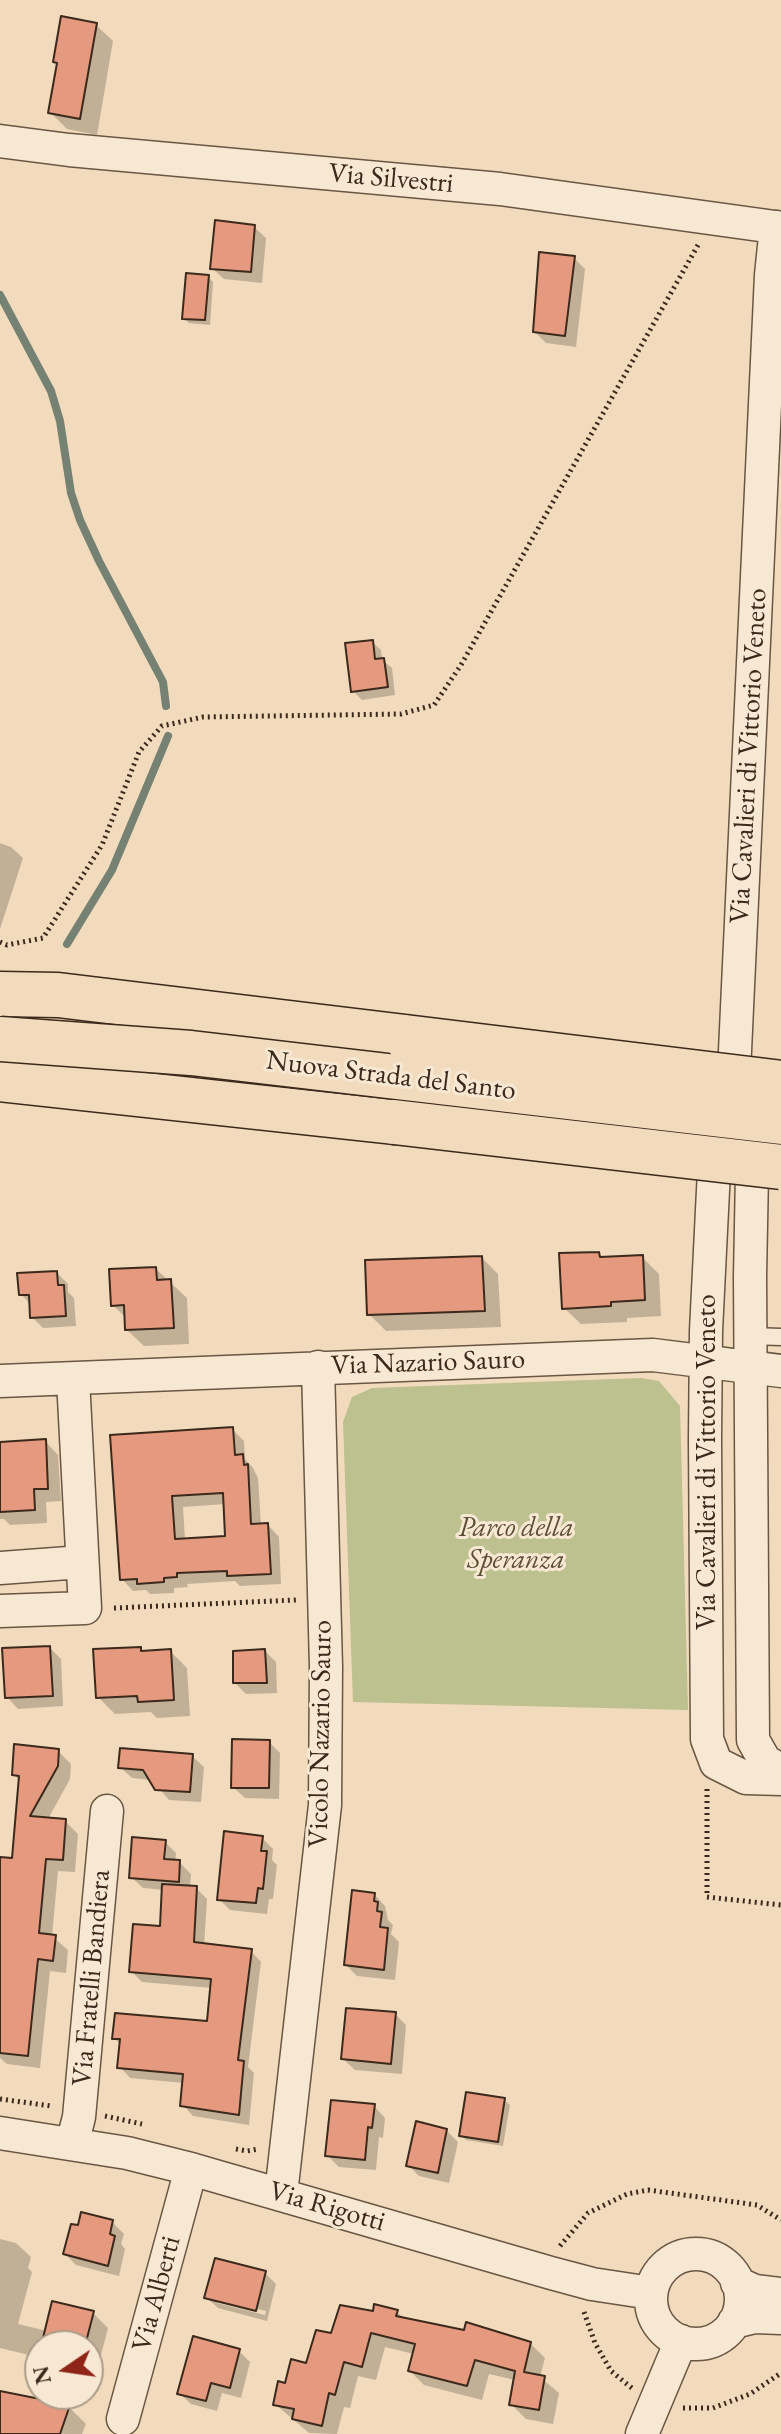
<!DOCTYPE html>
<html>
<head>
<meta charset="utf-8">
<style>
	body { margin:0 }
	#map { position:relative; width:781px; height:2434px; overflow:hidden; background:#f2dbbc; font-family:"EB Garamond",serif }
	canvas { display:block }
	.north { position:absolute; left:24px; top:2330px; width:80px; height:80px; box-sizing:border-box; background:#f7e8d3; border:2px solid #ac9c89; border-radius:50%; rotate:257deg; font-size:22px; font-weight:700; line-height:32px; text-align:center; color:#3b291b }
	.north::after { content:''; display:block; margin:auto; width:28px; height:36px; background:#8f2418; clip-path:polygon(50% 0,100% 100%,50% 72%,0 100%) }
</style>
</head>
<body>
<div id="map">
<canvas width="781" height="2434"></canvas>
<div class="north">N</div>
</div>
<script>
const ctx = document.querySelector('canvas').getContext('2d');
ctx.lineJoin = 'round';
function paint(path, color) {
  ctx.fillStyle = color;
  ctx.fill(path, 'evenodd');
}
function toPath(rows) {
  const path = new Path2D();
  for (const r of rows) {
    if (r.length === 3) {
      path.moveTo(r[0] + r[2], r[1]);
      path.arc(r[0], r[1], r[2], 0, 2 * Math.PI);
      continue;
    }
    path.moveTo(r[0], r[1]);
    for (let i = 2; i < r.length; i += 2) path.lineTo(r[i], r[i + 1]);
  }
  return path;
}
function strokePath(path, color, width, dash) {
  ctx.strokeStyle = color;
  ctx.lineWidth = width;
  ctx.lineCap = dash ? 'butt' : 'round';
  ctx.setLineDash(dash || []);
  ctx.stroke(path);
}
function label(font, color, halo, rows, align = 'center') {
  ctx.font = font + ' "EB Garamond",serif';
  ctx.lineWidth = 6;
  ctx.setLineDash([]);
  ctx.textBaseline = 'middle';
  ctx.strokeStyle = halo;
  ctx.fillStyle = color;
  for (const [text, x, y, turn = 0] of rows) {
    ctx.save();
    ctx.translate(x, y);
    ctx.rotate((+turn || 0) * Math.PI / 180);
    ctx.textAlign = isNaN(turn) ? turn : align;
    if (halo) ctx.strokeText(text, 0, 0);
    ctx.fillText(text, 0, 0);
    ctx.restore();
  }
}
paint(toPath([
	[641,1378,659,1381,680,1406,688,1710,353,1702,343,1422,352,1397,372,1388]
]), '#bdc08f');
paint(toPath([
	[96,25,113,41,97,135,67,129,50,112,58,65,55,62],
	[254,227,266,238,262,283,224,279,212,268],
	[540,254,574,258,585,269,576,347,546,343,535,332],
	[208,277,213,282,210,325,189,323,184,318],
	[372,642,381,650,382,660,392,668,395,695,362,700,353,691],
	[0,843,11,847,23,858,0,929],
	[599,1254,604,1259,642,1257,659,1274,661,1316,627,1318,627,1322,581,1324,564,1308],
	[482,1258,498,1274,501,1327,386,1331,369,1314],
	[156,1269,187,1298,189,1344,144,1346,127,1330,127,1319,113,1305],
	[57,1273,68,1284,68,1292,74,1298,76,1326,43,1328,32,1317,31,1305,21,1294],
	[232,1429,244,1441,245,1459,253,1468,258,1478,261,1526,268,1525,279,1537,281,1584,240,1586,235,1581,187,1584,188,1587,174,1588,174,1593,150,1594,146,1590,133,1591,122,1579,112,1437],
	[225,1504,227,1538,185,1540,183,1507],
	[45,1441,58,1455,61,1501,46,1502,47,1523,10,1525,4,1519,0,1519,0,1443],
	[50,1648,61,1659,63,1706,18,1709,7,1697],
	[140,1649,144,1653,170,1651,187,1668,190,1716,157,1718,151,1712,115,1714,98,1697],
	[265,1651,276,1662,277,1693,246,1694,235,1683],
	[269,1742,280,1753,279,1799,245,1798,233,1787],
	[58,1751,71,1764,70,1779,48,1819,65,1821,78,1834,75,1872,58,1871,52,1936,68,1950,66,1973,50,1971,40,2068,7,2064,0,2058,0,1875,14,1860,20,1781,14,1774],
	[192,1756,204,1767,201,1802,169,1800,152,1780,132,1778,120,1767],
	[262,1838,273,1849,272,1860,277,1865,273,1899,269,1899,267,1914,230,1910,219,1899],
	[165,1842,176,1853,175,1862,179,1862,191,1874,190,1888,196,1888,207,1899,204,1946,251,1951,261,1962,248,2067,254,2073,249,2125,193,2116,183,2105,184,2083,130,2078,120,2067,121,2045,114,2038,209,2023,212,1988,142,1982,131,1971,162,1928,164,1890,143,1888,131,1877],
	[374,1894,385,1906,388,1920,393,1925,391,1934,399,1942,395,1980,357,1976,346,1965],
	[395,2014,406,2025,402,2074,355,2070,343,2059],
	[504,2100,510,2105,503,2146,466,2140,461,2135],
	[374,2106,385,2118,383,2138,379,2137,376,2170,339,2167,327,2155],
	[446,2130,458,2142,449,2183,419,2176,408,2165],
	[112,2222,124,2234,121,2244,125,2249,119,2276,76,2265,65,2254],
	[0,2239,16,2243,31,2257,28,2268,32,2272,18,2324,47,2331,93,2313,108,2328,95,2378,88,2376,88,2346,40,2346,40,2364,29,2355,0,2348],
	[265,2273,276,2284,267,2321,218,2308,206,2297],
	[217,2299,266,2311,265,2315,217,2303],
	[397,2312,405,2320,530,2343,545,2358,540,2377,559,2393,553,2424,526,2419,511,2404,515,2380,489,2374,482,2400,424,2385,410,2371,414,2354,385,2347,376,2380,358,2376,350,2408,344,2407,337,2434,309,2433,275,2404,287,2385,333,2336,374,2313],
	[239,2351,250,2362,241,2398,222,2393,217,2411,191,2404,179,2393],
	[0,2393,69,2407,86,2424,82,2434,0,2434]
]), '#0003');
strokePath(toPath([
	[0,295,51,391,60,421,71,493,80,520,99,561,163,682,166,706],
	[67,944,112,870,168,736]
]), '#758173', 8);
const building = toPath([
	[61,16,97,23,80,119,48,113,57,63,53,62,61,16],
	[215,220,255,225,251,272,210,269,215,220],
	[539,252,575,256,565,336,533,332,539,252],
	[186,273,209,275,205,320,182,319,186,273],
	[373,640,375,659,384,658,388,687,351,692,345,643,373,640],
	[599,1252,600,1257,643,1255,645,1300,611,1302,611,1306,562,1309,559,1253,599,1252],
	[482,1256,485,1311,367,1315,365,1260,482,1256],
	[156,1267,157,1280,171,1279,174,1328,125,1330,124,1305,111,1306,109,1269,156,1267],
	[57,1271,58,1285,64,1285,66,1316,30,1318,29,1295,19,1295,17,1273,57,1271],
	[233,1427,235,1455,243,1454,244,1465,248,1464,251,1524,268,1523,271,1574,227,1576,227,1571,177,1573,177,1577,164,1578,164,1582,137,1584,137,1579,120,1580,110,1435,233,1427],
	[223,1493,225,1536,175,1539,172,1496,223,1493],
	[46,1439,48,1489,34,1489,35,1510,0,1512,0,1442,46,1439],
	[50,1646,53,1696,5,1698,2,1648,50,1646],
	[141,1647,141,1651,171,1649,174,1700,138,1702,137,1696,96,1698,93,1649,141,1647],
	[265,1649,267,1683,233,1683,233,1651,265,1649],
	[232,1739,270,1740,269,1788,231,1788,232,1739],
	[14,1744,59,1749,58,1766,30,1816,66,1819,63,1860,46,1859,39,1933,56,1935,53,1961,38,1959,28,2056,0,2053,0,1857,12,1858,19,1776,12,1775,14,1744],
	[120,1748,193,1754,190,1792,155,1790,143,1770,118,1768,120,1748],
	[224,1831,263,1836,261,1851,267,1851,263,1889,258,1888,256,1903,217,1900,224,1831],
	[132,1837,166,1840,164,1859,180,1860,179,1882,129,1878,132,1837],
	[162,1884,197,1886,194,1942,252,1949,238,2060,244,2061,239,2115,180,2106,183,2074,117,2068,120,2039,112,2039,115,2013,207,2021,211,1979,129,1972,133,1924,160,1926,162,1884],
	[352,1890,375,1893,374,1901,378,1902,377,1911,382,1912,380,1927,388,1928,384,1970,344,1965,352,1890],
	[346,2008,396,2012,391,2064,341,2059,346,2008],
	[466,2092,505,2098,498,2142,459,2136,466,2092],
	[331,2100,375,2104,372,2128,368,2127,365,2160,325,2156,331,2100],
	[416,2121,447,2129,438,2173,406,2166,416,2121],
	[81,2212,113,2220,110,2234,115,2236,108,2266,63,2254,71,2224,78,2225,81,2212],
	[215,2258,266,2271,256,2311,204,2298,215,2258],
	[52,2301,94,2311,85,2346,41,2346,52,2301],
	[374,2304,398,2310,396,2316,464,2330,466,2322,531,2342,524,2372,545,2376,539,2410,509,2405,515,2371,475,2360,467,2386,408,2371,415,2344,371,2333,362,2367,344,2362,335,2395,329,2393,322,2426,292,2419,294,2409,273,2405,278,2381,285,2383,291,2359,306,2363,316,2330,331,2333,340,2305,373,2311,374,2304],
	[193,2336,240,2349,230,2388,211,2383,206,2401,177,2394,193,2336],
	[0,2391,70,2405,60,2434,0,2434,0,2391]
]);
paint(building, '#e5997e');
strokePath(building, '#3b291b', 2);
const lane = toPath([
	[751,1336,781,1337]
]);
const street = toPath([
	[0,141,69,150,500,189,781,228],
	[776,227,771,275,733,1094,714,1170,706,1331,705,1440,707,1739,716,1763,746,1778,781,1779],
	[745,1143,752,1173,750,1277,753,1740,765,1761,781,1770],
	[0,1381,653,1355,781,1371],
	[0,1568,82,1562],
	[0,1611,85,1608,73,1379],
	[0,2133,127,2153,191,2169,551,2273,592,2284,651,2293],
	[72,2144,79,2117,107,1811],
	[281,2194,325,1805,326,1667,318,1367],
	[696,2299,45],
	[737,2283,755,2291,781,2294],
	[734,2322,755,2317,781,2318],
	[123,2419,191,2169],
	[642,2434,681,2341]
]);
const highway = toPath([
	[0,994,58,995,405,1037],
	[0,1079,394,1122]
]);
strokePath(lane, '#695643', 19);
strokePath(street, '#695643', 35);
strokePath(highway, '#3b291b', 47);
strokePath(toPath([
	[0,942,7,945,43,938,102,845,139,752,162,726,203,717,401,714,434,705,461,665,698,245],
	[114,1608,296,1600],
	[707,1789,707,1897,781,1905],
	[0,2099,51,2106],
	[105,2116,142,2124],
	[236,2149,247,2151,258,2149],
	[560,2246,588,2213,627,2194,648,2190,757,2205,781,2220],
	[584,2312,595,2343,611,2371,633,2389],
	[683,2408,713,2408,750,2394,781,2373]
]), '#3b291b', 5, [2, 4]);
strokePath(lane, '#f7e8d3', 16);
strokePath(street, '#f7e8d3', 32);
strokePath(highway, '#f2dbbc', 44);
const highwayBridge = toPath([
	[405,1037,781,1083],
	[0,1039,191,1053,781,1122],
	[394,1122,781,1167]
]);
strokePath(highwayBridge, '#3b291b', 47, []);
strokePath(highwayBridge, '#f2dbbc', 44);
label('28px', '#3b291b', '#f7e8d3', [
	["Via Silvestri",391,179,5],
	["Via Cavalieri di Vittorio Veneto",749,756,-87],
	["Nuova Strada del Santo",391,1076,7],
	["Via Nazario Sauro",428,1363,-2],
	["Via Cavalieri di Vittorio Veneto",707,1462,-90],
	["Vicolo Nazario Sauro",321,1734,-89],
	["Via Fratelli Bandiera",92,1978,-85],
	["Via Rigotti",327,2207,16],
	["Via Alberti",157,2294,-75]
]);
label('italic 28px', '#5c4f38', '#f7e8d3', [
	["Parco della",516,1528],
	["Speranza",516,1560]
]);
</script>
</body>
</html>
